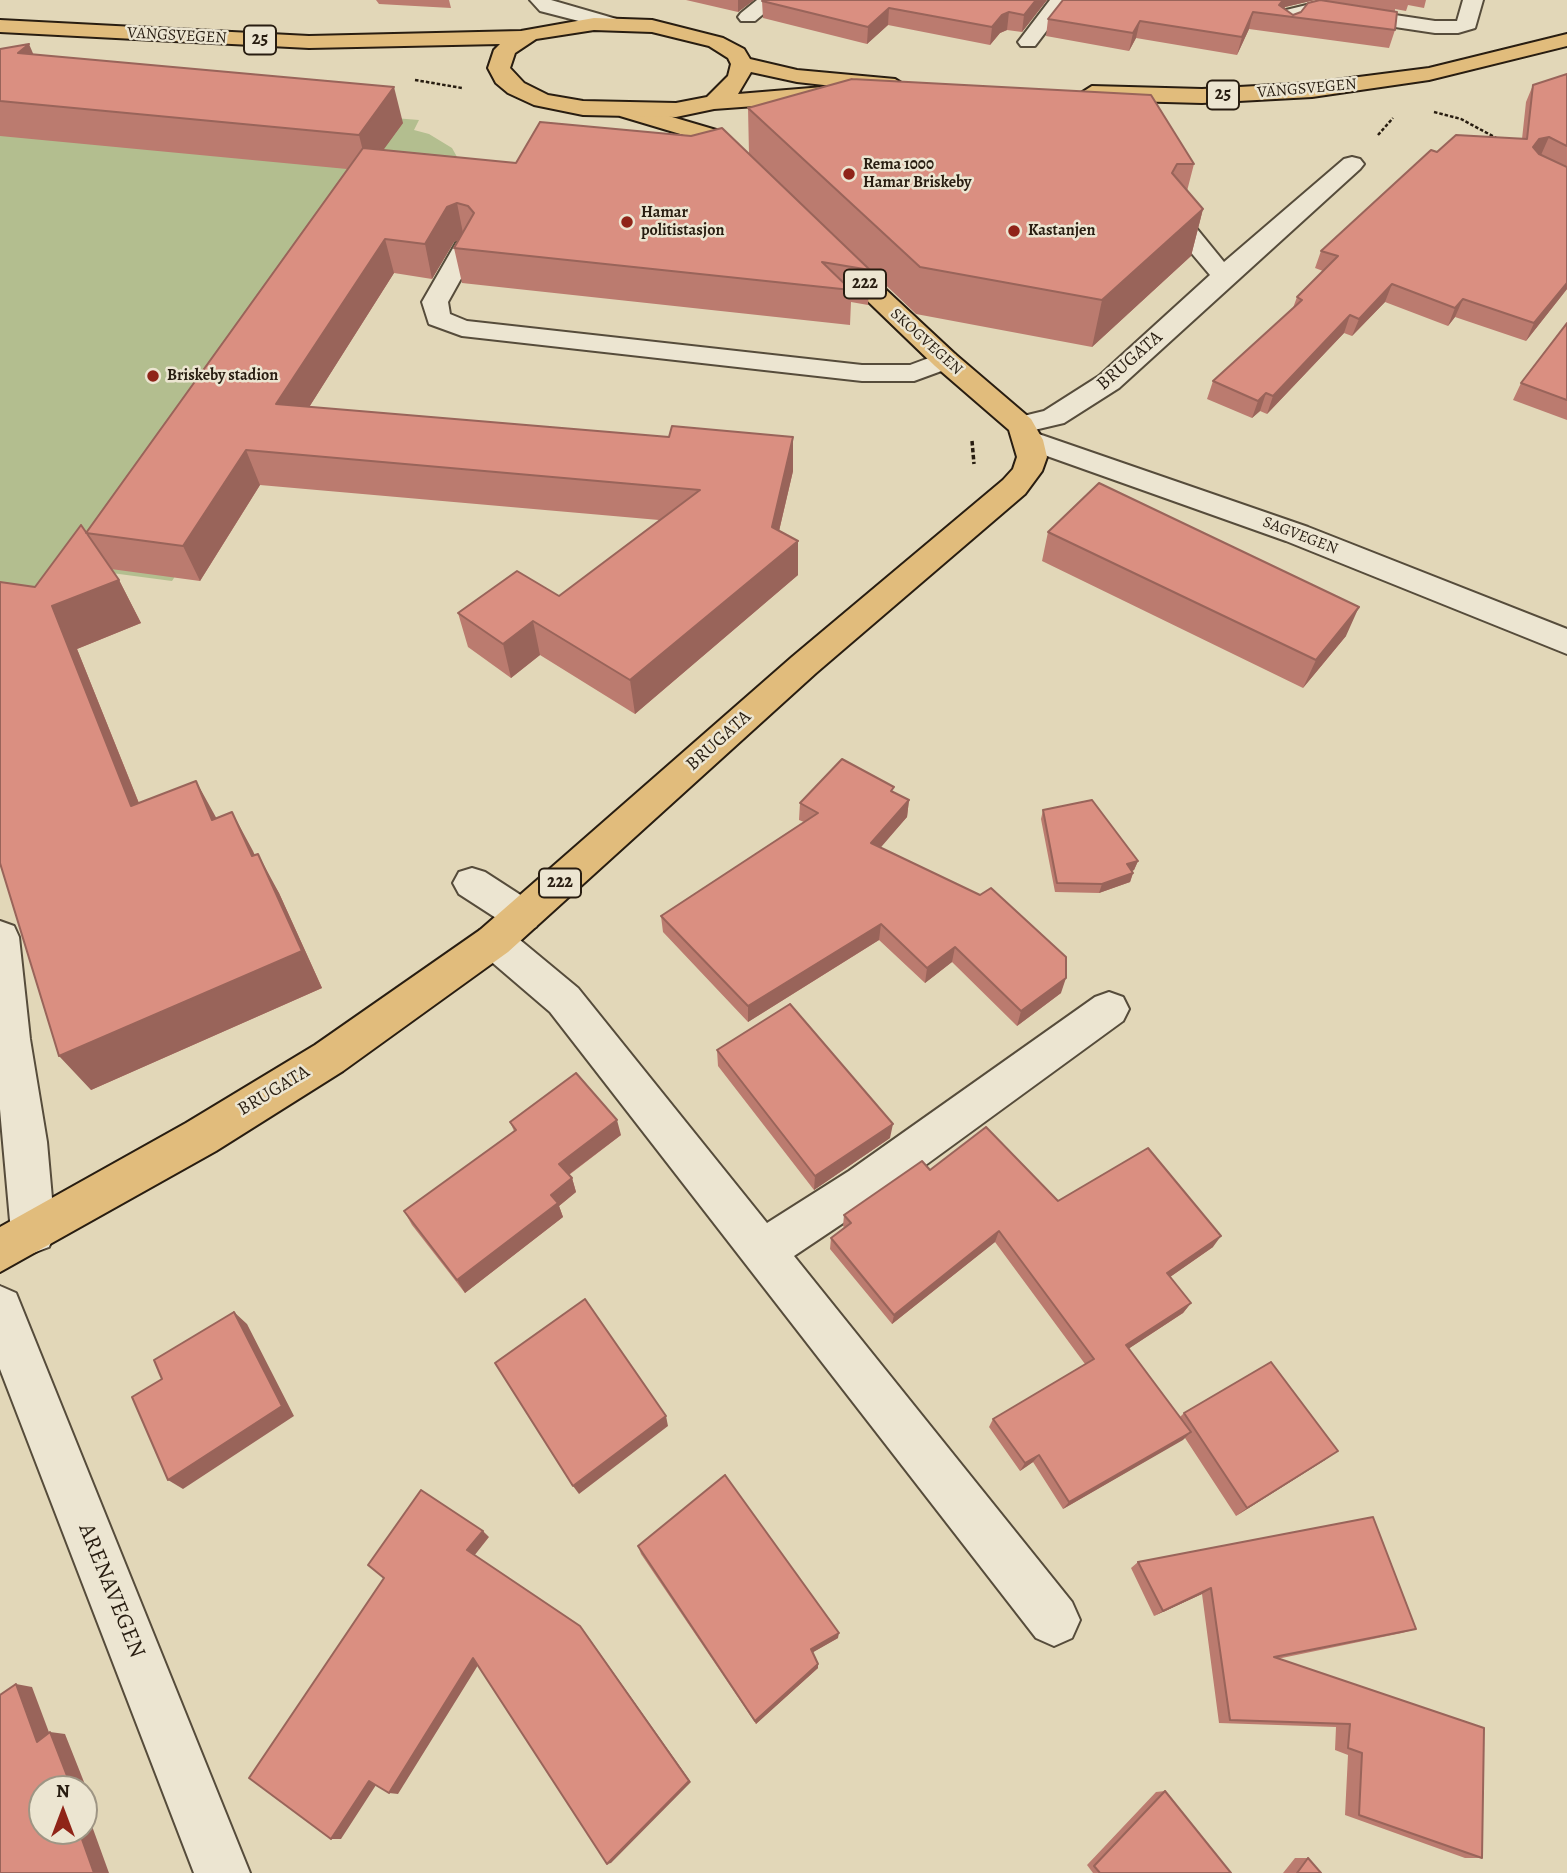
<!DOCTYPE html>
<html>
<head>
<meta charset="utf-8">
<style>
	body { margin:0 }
	#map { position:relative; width:1567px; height:1873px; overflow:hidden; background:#e2d7b8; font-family:Alegreya,serif }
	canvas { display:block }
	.north { position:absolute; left:28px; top:1775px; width:70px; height:70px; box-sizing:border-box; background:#ece5d1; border:2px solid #9e9584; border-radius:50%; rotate:0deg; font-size:19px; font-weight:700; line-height:28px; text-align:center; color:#281d11 }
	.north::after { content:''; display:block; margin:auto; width:24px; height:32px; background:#8f2418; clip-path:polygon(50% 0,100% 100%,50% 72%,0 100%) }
</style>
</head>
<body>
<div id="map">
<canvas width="1567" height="1873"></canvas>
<div class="north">N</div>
</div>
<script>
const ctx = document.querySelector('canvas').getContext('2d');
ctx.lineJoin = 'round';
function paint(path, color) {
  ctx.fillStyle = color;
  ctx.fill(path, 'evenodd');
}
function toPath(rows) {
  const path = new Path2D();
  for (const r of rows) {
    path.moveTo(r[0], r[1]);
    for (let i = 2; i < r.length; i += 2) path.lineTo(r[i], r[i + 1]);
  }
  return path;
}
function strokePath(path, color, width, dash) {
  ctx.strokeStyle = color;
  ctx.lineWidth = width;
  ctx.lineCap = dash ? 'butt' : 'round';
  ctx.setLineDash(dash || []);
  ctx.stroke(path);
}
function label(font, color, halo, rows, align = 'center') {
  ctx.font = font + ' Alegreya,serif';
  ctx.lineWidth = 5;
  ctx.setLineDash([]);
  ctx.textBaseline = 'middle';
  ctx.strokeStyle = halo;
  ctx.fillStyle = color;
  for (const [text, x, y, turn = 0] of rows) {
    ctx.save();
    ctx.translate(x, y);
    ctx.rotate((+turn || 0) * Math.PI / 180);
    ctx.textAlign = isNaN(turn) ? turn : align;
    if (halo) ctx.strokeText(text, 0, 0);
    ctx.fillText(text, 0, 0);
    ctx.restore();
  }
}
paint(toPath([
	[0,87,419,120,414,130,429,134,452,148,461,164,435,180,172,581,104,572,0,710]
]), '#b3be8f');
const minor = toPath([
	[530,0,551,0,620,20,623,24,620,28,606,28,540,11,530,0],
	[757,0,780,0,755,21,741,21,738,17,741,13,757,0],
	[1050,0,1070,0,1035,46,1021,46,1018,42,1050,0],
	[1463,0,1483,0,1475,28,1458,33,1435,33,1315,15,1301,18,1294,28,1287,30,1277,24,1286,10,1315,3,1435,21,1457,21,1463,0],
	[1352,157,1360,159,1364,164,1360,169,1119,388,1064,423,1030,431,1308,527,1567,629,1567,654,1286,541,1019,446,1015,440,1020,433,1011,431,1007,425,1011,419,1044,411,1099,376,1210,275,1166,223,1163,218,1166,213,1184,213,1224,262,1344,159,1352,157],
	[465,240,474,243,478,248,448,302,450,314,467,321,862,365,910,365,945,352,955,354,959,360,955,366,914,381,862,381,462,336,429,324,422,302,456,243,465,240],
	[472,868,485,872,536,905,542,916,536,927,523,932,510,927,459,894,453,883,459,872,472,868],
	[0,921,14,926,19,937,30,1039,47,1142,55,1232,49,1247,33,1253,17,1247,11,1232,0,1109,0,921],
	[494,925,508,930,578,988,767,1223,849,1171,1095,997,1109,992,1123,997,1129,1009,1123,1021,879,1199,794,1256,1072,1602,1080,1620,1072,1638,1054,1646,1036,1638,550,1012,480,952,475,941,480,930,494,925],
	[0,1286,16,1293,250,1873,194,1873,0,1369,0,1286]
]);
const major = toPath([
	[628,104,723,132,754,166,750,171,742,173,734,171,707,142,620,116,617,111,628,104],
	[831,244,840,247,955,354,1031,419,1043,440,1047,457,1042,471,1025,494,816,673,508,952,343,1071,216,1151,0,1272,0,1227,186,1123,315,1045,480,930,792,657,1003,480,1013,469,1017,457,1009,430,935,366,822,257,818,252,822,247,831,244]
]);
const highway = toPath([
	[594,18,652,20,723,38,744,49,750,59,797,70,895,79,906,86,895,93,797,82,751,72,738,94,823,87,834,94,823,101,714,109,676,117,583,115,534,105,508,93,496,83,488,68,494,50,500,44,309,48,0,32,0,20,309,36,521,31,594,18],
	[594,30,652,32,709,46,728,58,731,64,728,76,707,97,676,103,583,101,548,95,524,83,510,68,515,53,536,39,594,30],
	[1567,34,1567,46,1429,80,1312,97,1202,103,1092,100,1081,93,1092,86,1202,89,1312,83,1429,68,1567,34]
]);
strokePath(minor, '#564c3b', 4);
strokePath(major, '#281d11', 4);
strokePath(highway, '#281d11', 4);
strokePath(toPath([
	[415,80,462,88],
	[1434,112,1461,119,1500,140],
	[1378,135,1393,118]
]), '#281d11', 2.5, [3.5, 2]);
strokePath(toPath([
	[972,441,974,464]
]), '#281d11', 3.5, [4.5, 2.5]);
paint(minor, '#ece5d1');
paint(major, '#e1bc7c');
paint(highway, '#e1bc7c');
paint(toPath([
	[376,0,449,0,451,8,379,4],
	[686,0,754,0,738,12],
	[763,0,1047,0,1022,32,1007,30,1000,33,990,45,888,25,867,44,763,18,762,1],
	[1063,0,1426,0,1424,8,1408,5,1406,11,1395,9,1395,30,1389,48,1249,29,1237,55,1136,38,1129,51,1046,36,1048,19],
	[1314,0,1318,1,1301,12,1293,15,1284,9,1285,7],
	[0,49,403,123,383,150,870,270,868,305,851,302,850,325,462,283,454,248,459,239,454,242,432,279,394,273,309,407,793,471,779,531,798,541,798,575,635,714,540,655,511,678,468,647,458,613,559,596,659,520,260,485,200,581,111,569,119,580,141,623,77,649,139,803,217,818,255,855,279,893,322,988,91,1090,35,587,86,532,347,169,0,136],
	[1567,74,1567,289,1526,341,1455,317,1448,326,1385,302,1352,336,1344,333,1267,414,1260,411,1252,418,1207,399,1213,381,1293,308,1297,297,1323,271,1315,268,1321,251,1437,152,1522,139,1526,102,1533,85],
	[748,108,1194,164,1187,191,1203,209,1191,256,1092,347,916,314,749,154],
	[1567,323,1567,420,1513,400,1521,383],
	[1048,532,1346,636,1303,688,1042,561],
	[893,792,909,800,907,817,880,847,1061,993,1017,1026,952,962,925,983,879,940,748,1022,663,932,661,916,804,822,799,820,800,803],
	[1043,810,1138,861,1134,870,1132,871,1133,873,1130,882,1099,893,1055,892,1041,819],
	[717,1050,890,1138,814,1190,718,1066],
	[510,1122,621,1135,569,1175,572,1178,576,1192,559,1206,563,1217,465,1293,412,1225,404,1211,514,1131],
	[930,1170,1058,1201,1213,1247,1170,1277,1191,1303,1183,1313,1128,1349,1180,1417,1184,1413,1325,1460,1236,1516,1185,1438,1063,1509,1033,1462,1020,1471,989,1427,993,1419,1085,1364,995,1242,892,1324,830,1249,831,1238,844,1227,843,1226,844,1215],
	[638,1546,838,1638,813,1652,818,1668,756,1724,641,1554],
	[1138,1562,1416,1629,1402,1633,1277,1659,1484,1728,1482,1858,1465,1858,1345,1815,1348,1755,1335,1750,1336,1727,1219,1723,1202,1594,1154,1616,1131,1568],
	[1165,1791,1231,1873,1093,1873,1087,1865,1156,1792],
	[1295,1858,1308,1858,1321,1873,1283,1873]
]), '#bb7b6f');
paint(toPath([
	[738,0,754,0,738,12],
	[1036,0,1047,0,1022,32,1024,15],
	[1283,0,1315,0,1285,7,1280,15,1279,5],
	[889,8,888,25,867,44,868,27],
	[1009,12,1007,30,1000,33,990,45,992,27,1002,15],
	[1253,12,1249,29,1237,55,1242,37],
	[1140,21,1136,38,1129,51,1133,33],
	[29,44,44,79,18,53],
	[394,87,403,123,368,171,359,135],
	[1549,137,1541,155,1531,156,1533,147,1539,139],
	[457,203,464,238,454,242,432,279,425,244,447,207],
	[1203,209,1191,256,1092,347,1102,300],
	[385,239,394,273,289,439,276,404],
	[1567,283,1567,289,1526,341,1534,323],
	[1392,284,1385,302,1352,336,1359,319],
	[1463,299,1455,317,1448,326,1455,308],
	[1350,315,1344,333,1267,414,1273,396],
	[1266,393,1260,411,1252,418,1258,401],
	[793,437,793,471,772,561,772,527],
	[246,450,260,485,200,581,183,546],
	[798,541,798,575,635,714,630,680],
	[119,580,141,623,77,649,156,846,131,806,52,606],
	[1359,607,1346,636,1303,688,1316,660],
	[533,621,540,655,511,678,503,644],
	[196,781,218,821,212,820],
	[909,800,907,817,870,860,871,843],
	[232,812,253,851,273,895,252,856],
	[258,854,279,893,322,988,91,1090,59,1056],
	[1138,861,1134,870,1124,874,1127,864],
	[1133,873,1130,882,1099,893,1102,884],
	[881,924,879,940,748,1022,748,1006],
	[955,947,952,962,925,983,927,968],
	[1066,978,1061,993,1017,1026,1021,1011],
	[617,1120,621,1135,564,1178,559,1164],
	[893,1124,890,1138,814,1190,815,1176],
	[572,1178,576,1192,559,1206,563,1217,465,1293,457,1280,551,1195],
	[999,1231,995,1242,892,1324,894,1315],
	[1221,1236,1213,1247,1160,1284,1167,1273],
	[1191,1303,1183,1313,1119,1355,1126,1345],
	[234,1312,247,1324,294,1416,183,1489,168,1480],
	[666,1416,668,1426,579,1494,573,1486],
	[1191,1432,1183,1440,1063,1509,1069,1502],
	[1338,1451,1325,1460,1236,1516,1247,1508],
	[1039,1455,1033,1462,1020,1471,1025,1463],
	[483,1531,489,1537,474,1556,467,1550],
	[1211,1588,1202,1594,1154,1616,1163,1611],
	[580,1626,584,1631,691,1782,611,1863,607,1864],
	[839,1633,838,1638,810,1654,811,1649],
	[473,1658,480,1662,398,1794,389,1793],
	[818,1664,818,1668,756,1724,755,1721],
	[16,1684,32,1687,53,1743,37,1742],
	[50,1732,65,1734,84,1782,78,1786,78,1789,64,1789],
	[369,1781,378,1782,341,1839,331,1839],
	[84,1804,109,1873,94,1873,79,1831,84,1831]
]), '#99645a');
const building = toPath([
	[763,0,1036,0,1024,15,1009,12,1002,15,992,27,889,8,868,27,762,1,763,0],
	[1063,0,1283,0,1279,5,1293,15,1301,12,1308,3,1320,0,1397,12,1395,30,1253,12,1242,37,1140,21,1133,33,1048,19,1063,0],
	[29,44,18,53,394,87,359,135,0,101,0,49,29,44],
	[1567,74,1567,146,1549,137,1539,139,1533,147,1539,154,1567,167,1567,283,1534,323,1463,299,1455,308,1392,284,1359,319,1350,315,1273,396,1266,393,1258,401,1213,381,1302,300,1297,297,1338,256,1321,251,1431,150,1437,152,1456,135,1527,139,1533,85,1567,74],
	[852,79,1151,95,1194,164,1177,164,1172,173,1203,209,1102,300,920,267,748,108,852,79],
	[540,122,691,136,722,128,870,270,822,262,851,290,454,248,474,213,468,206,457,203,447,207,425,244,385,239,276,404,669,437,672,426,793,437,772,527,798,541,630,680,533,621,503,644,458,613,517,571,559,596,700,490,246,450,183,546,86,533,363,148,516,163,540,122],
	[1567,323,1567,400,1521,383,1567,323],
	[1099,483,1359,607,1316,660,1048,532,1099,483],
	[81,525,119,580,52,606,131,806,196,781,212,820,232,812,252,856,258,854,302,951,59,1056,0,863,0,582,35,587,81,525],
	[842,759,894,787,891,791,909,800,871,843,980,895,991,888,1066,957,1066,978,1021,1011,955,947,927,968,881,924,748,1006,661,916,818,813,800,803,842,759],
	[1092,800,1138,861,1127,864,1133,873,1102,884,1057,883,1043,810,1092,800],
	[790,1004,893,1124,815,1176,717,1050,790,1004],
	[576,1073,617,1120,559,1164,572,1178,551,1195,558,1203,457,1280,404,1211,516,1130,510,1122,576,1073],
	[986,1127,1058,1201,1148,1148,1221,1236,1167,1273,1191,1303,1126,1345,1191,1432,1069,1502,1039,1455,1025,1463,993,1419,1094,1359,999,1231,894,1315,831,1238,851,1223,844,1215,922,1161,930,1170,986,1127],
	[585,1299,666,1416,573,1486,495,1363,585,1299],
	[234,1312,282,1406,168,1480,132,1397,162,1379,154,1360,234,1312],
	[1271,1362,1338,1451,1247,1508,1184,1413,1271,1362],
	[725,1475,839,1633,811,1649,818,1664,755,1721,638,1546,725,1475],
	[421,1490,483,1531,467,1550,580,1626,689,1781,607,1864,473,1658,389,1793,369,1781,331,1839,249,1778,384,1578,368,1565,421,1490],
	[1373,1517,1416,1629,1274,1657,1484,1728,1482,1858,1359,1815,1362,1753,1348,1748,1350,1724,1230,1720,1211,1588,1163,1611,1138,1562,1373,1517],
	[16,1684,37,1742,50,1732,69,1781,62,1786,64,1789,42,1789,42,1831,79,1831,94,1873,0,1873,0,1695,16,1684],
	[1165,1791,1231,1873,1100,1873,1094,1866,1165,1791],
	[1308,1858,1321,1873,1297,1873,1308,1858]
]);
paint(building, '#da8f81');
strokePath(building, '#99645a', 2);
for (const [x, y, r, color] of [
	[849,174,7,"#8f2418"],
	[627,222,7,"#8f2418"],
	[1014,231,7,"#8f2418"],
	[153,376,7,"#8f2418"]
]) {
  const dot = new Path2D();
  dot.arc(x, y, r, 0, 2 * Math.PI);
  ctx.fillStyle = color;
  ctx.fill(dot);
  strokePath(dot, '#ece5d1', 2.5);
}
label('16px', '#281d11', '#ece5d1', [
	["VANGSVEGEN",177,36,3],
	["VANGSVEGEN",1307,89,-5],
	["SKOGVEGEN",926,342,42],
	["SAGVEGEN",1300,536,21]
]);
label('bold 16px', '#281d11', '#ece5d1', [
	["Rema 1000",863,165],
	["Hamar Briskeby",863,183],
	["Hamar",641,213],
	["politistasjon",641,231],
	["Kastanjen",1028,231],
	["Briskeby stadion",167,376]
], 'left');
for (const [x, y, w] of [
	[260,40,32],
	[1223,95,32],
	[865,284,42],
	[560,883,42]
]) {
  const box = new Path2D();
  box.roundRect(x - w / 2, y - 14.5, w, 29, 5);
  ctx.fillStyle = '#ece5d1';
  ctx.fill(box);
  strokePath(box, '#281d11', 2);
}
label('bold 18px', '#281d11', null, [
	["25",260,40],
	["25",1223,95],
	["222",865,284],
	["222",560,883]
]);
label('19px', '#281d11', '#ece5d1', [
	["BRUGATA",1130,361,-41],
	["BRUGATA",719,741,-42],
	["BRUGATA",274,1091,-31]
]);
label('23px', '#281d11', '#ece5d1', [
	["ARENAVEGEN",111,1591,68]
]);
</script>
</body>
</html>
